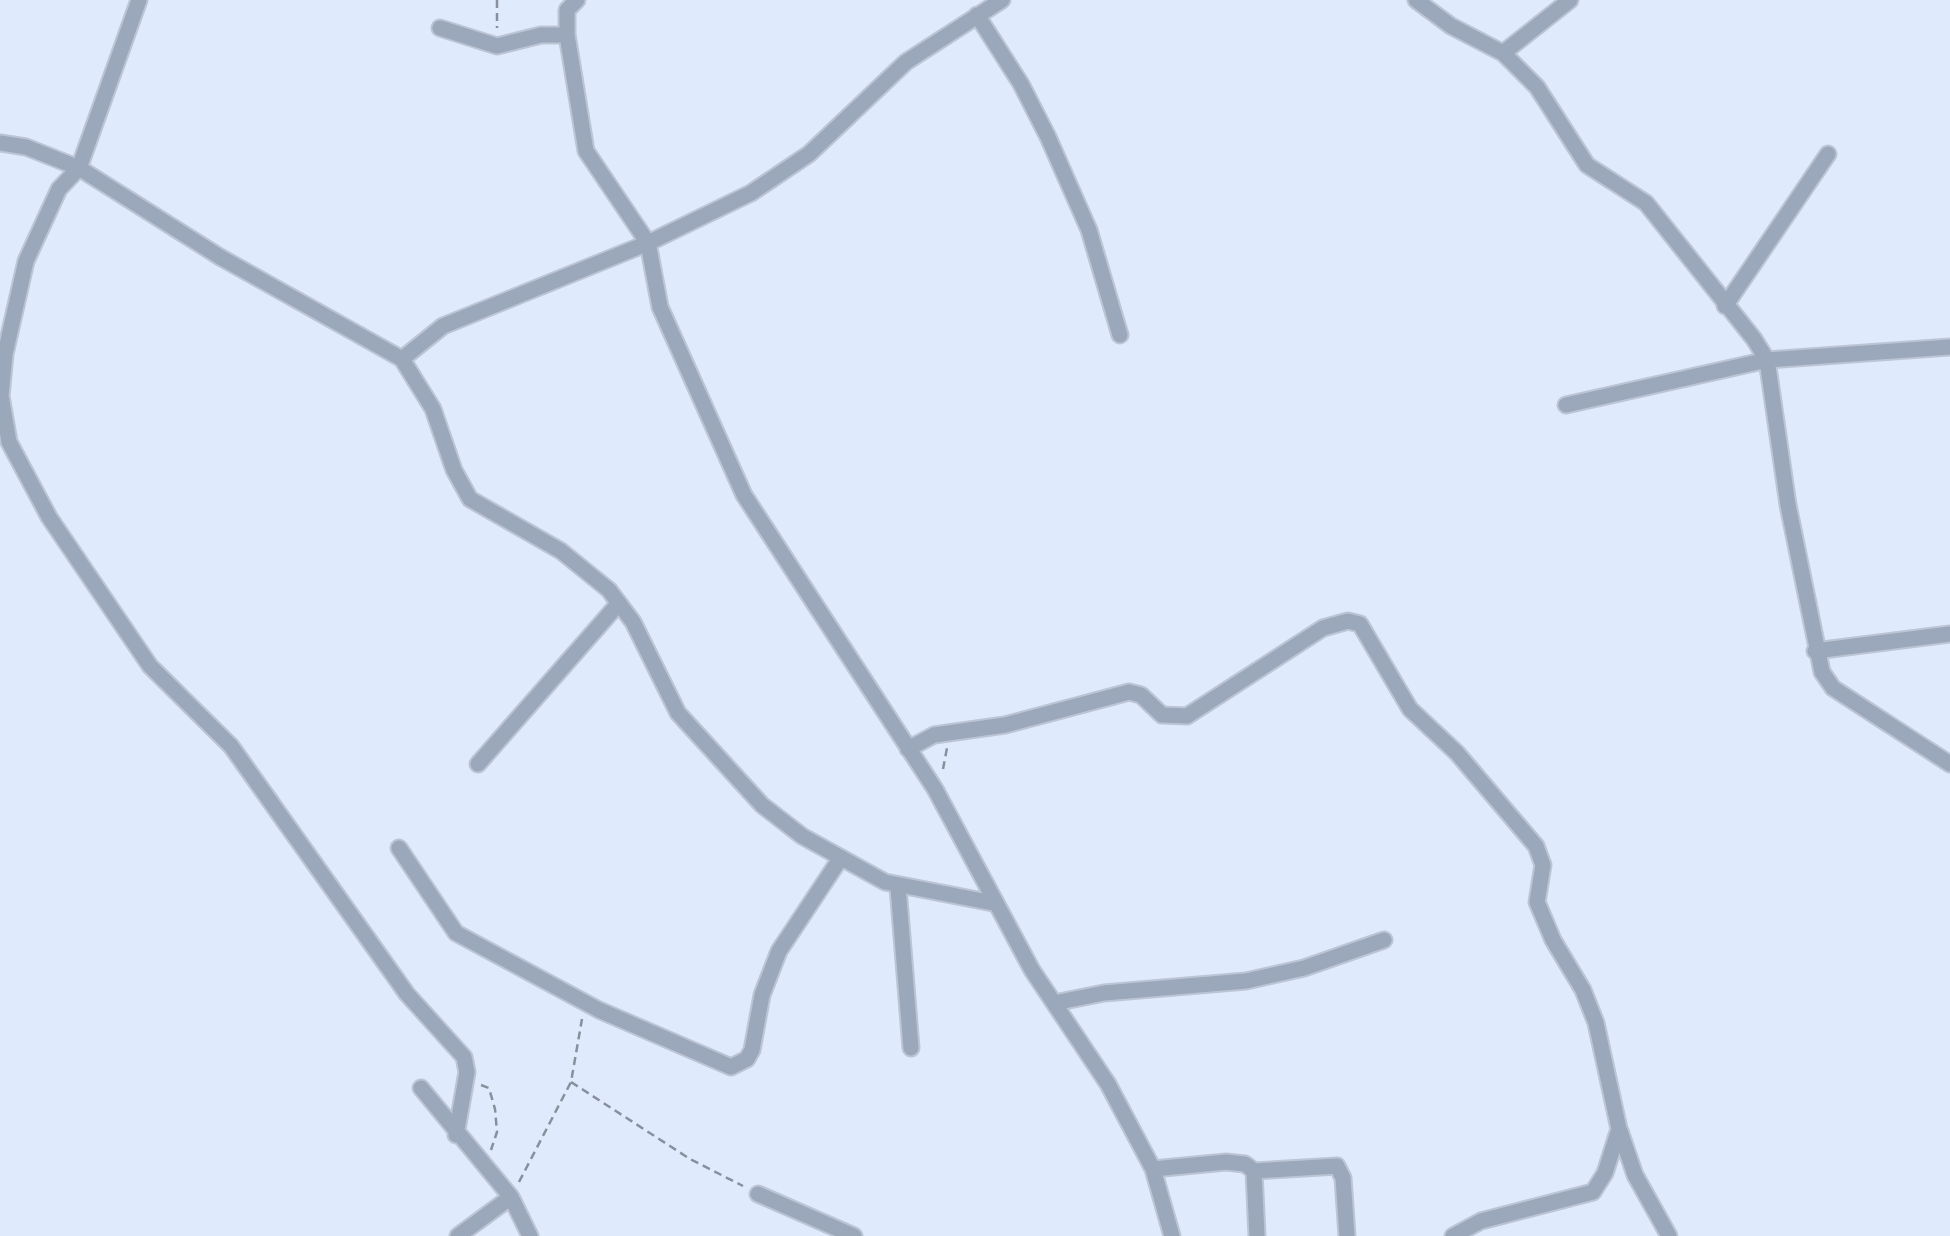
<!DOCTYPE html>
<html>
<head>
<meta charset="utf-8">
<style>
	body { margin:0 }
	canvas { display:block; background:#dfeafc }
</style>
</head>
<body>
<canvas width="1950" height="1236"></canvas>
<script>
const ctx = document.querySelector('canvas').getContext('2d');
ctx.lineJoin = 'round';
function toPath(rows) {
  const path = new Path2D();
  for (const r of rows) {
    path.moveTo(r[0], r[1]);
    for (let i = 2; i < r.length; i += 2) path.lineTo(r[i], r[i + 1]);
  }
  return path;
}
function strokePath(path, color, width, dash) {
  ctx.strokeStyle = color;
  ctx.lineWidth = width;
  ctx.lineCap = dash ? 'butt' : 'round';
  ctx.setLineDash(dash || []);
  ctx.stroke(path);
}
const minor = toPath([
	[139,0,79,168,59,189,26,261,5,354,1,396,9,442,49,517,150,666,231,746,407,994,464,1057,467,1072,456,1135],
	[1416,0,1451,26,1503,53,1537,87,1587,165,1646,203,1754,339,1767,360,1788,505,1822,672,1833,688,1950,764],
	[977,15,1021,84,1048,137,1089,230,1120,335],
	[440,28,497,46,541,35,567,35,586,151,648,243,660,307,744,495,935,789,1032,970,1108,1084,1153,1169,1172,1236],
	[567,35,567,10,577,0],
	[1503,53,1570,0],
	[0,143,26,147,79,168,220,257,402,359,433,409,454,470,470,499,561,551,609,590,633,622,678,713,762,805,802,836,885,882,993,903],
	[1725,306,1828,154],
	[402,359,443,326,648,243,751,193,809,154,906,62,1002,0],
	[1566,405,1767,360,1950,347],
	[1815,651,1950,634],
	[908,749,934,735,1005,725,1129,692,1141,695,1162,715,1187,716,1323,628,1348,621,1360,624,1410,709,1457,753,1536,846,1543,865,1537,902,1553,940,1583,990,1596,1023,1619,1129,1605,1173,1593,1192,1481,1221,1453,1236],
	[478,764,619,603],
	[399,848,456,933,599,1010,731,1067,747,1059,752,1050,762,995,779,951,840,859],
	[898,887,911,1048],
	[1054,1003,1104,993,1246,981,1304,968,1384,940],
	[421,1088,511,1197,458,1236],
	[1620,1131,1635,1175,1669,1236],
	[1153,1169,1226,1162,1245,1164,1254,1171,1337,1166,1343,1178,1347,1236],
	[1254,1171,1257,1236],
	[758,1194,854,1236],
	[511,1197,530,1236]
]);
strokePath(minor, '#bcc5d5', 19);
strokePath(toPath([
	[497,0,497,28],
	[943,769,947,748],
	[571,1082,690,1159,743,1186],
	[481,1085,489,1088,495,1109,497,1132,491,1150],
	[519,1182,571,1082,582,1019]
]), '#89909d', 2.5, [8, 5]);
strokePath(minor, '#9ba7ba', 15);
</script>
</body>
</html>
